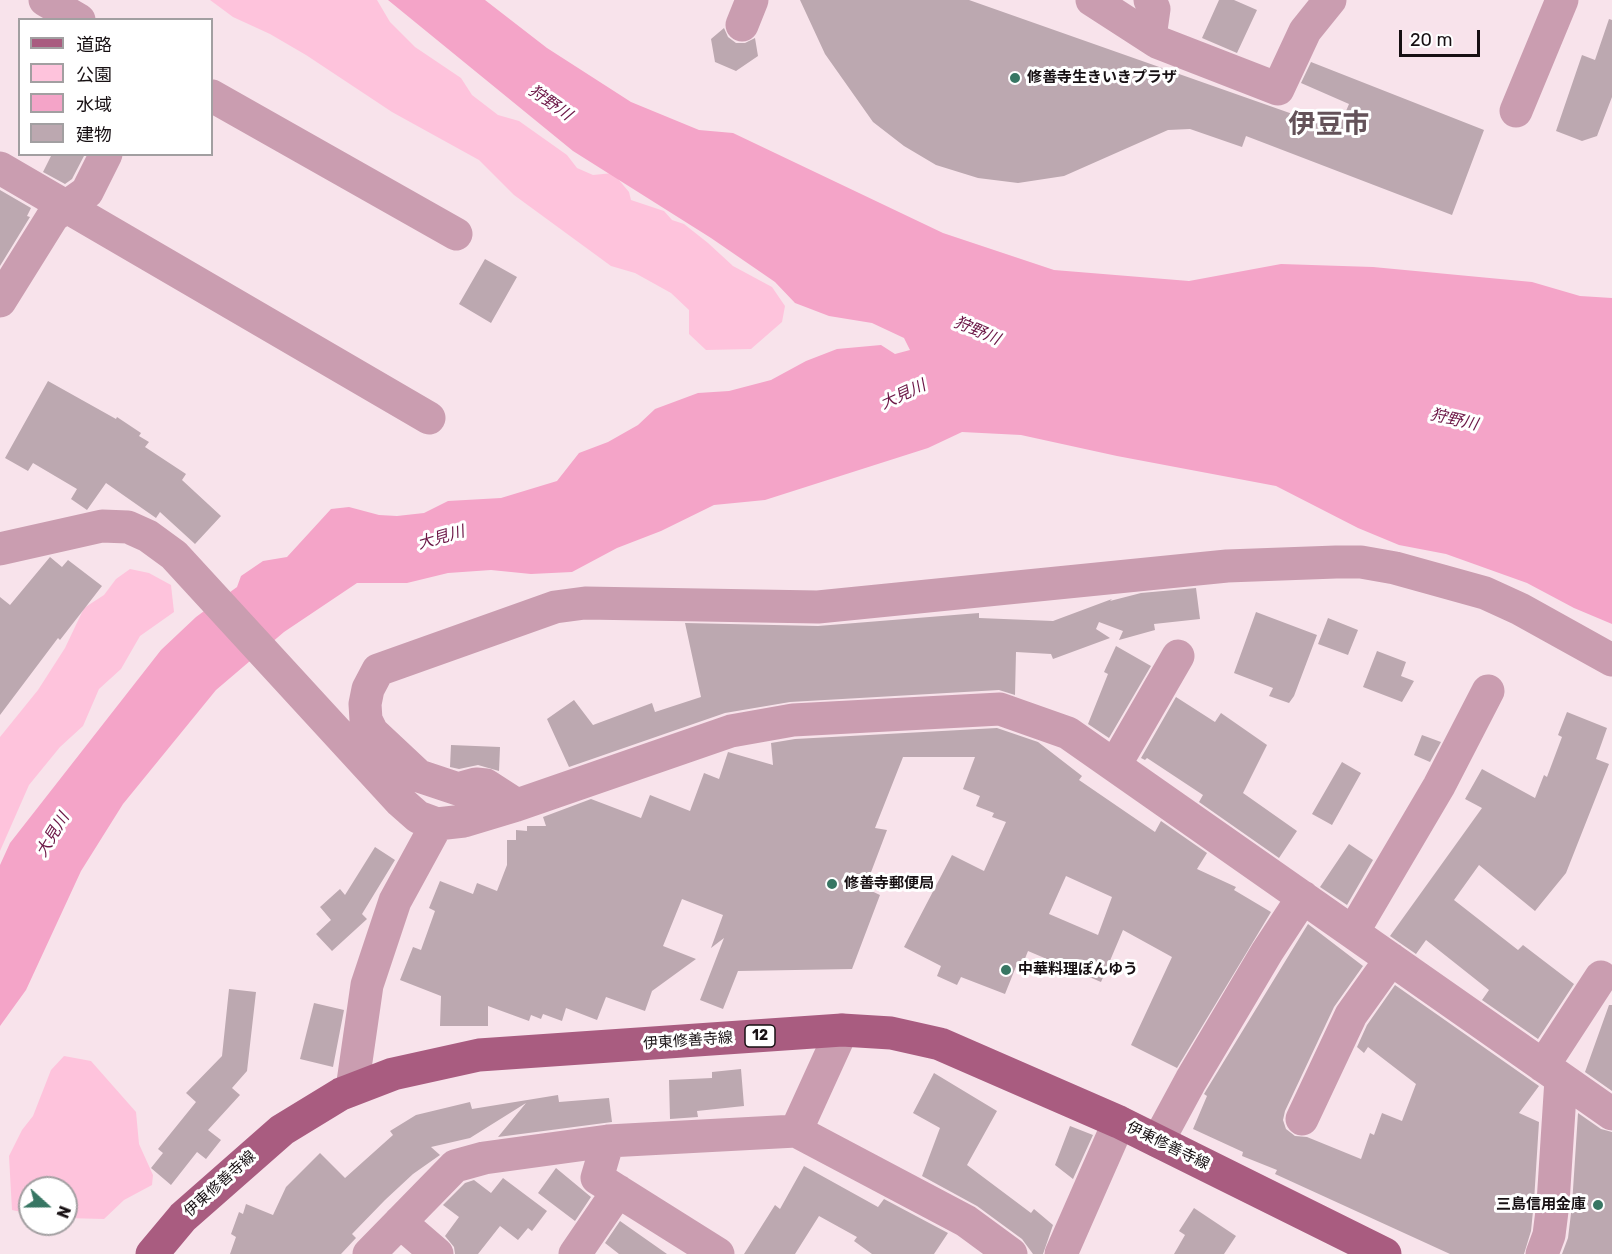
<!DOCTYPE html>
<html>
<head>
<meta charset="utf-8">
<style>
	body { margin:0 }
	#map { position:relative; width:1612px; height:1254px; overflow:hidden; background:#f8e3eb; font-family:Rubik,"Noto Sans JP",sans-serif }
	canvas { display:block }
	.legend { position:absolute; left:18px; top:18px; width:195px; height:138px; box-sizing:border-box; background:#fff; border:2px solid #a29fa1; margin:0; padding:8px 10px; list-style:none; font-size:18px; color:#171013 }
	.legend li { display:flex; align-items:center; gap:12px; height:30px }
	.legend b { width:30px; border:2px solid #a29fa1 }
	.north { position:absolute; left:18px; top:1176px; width:60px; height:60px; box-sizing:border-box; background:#fff; border:2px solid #a29fa1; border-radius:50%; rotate:111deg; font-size:16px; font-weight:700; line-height:24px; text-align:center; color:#171013 }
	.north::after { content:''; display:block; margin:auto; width:21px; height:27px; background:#377663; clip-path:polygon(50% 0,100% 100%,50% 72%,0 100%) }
	.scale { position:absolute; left:1399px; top:30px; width:81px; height:27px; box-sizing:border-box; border:3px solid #171013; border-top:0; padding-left:8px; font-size:18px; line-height:21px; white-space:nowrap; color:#171013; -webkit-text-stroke:4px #fff; paint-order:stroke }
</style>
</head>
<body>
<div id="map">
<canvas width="1612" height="1254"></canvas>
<ul class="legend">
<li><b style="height:8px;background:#a95c80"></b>道路</li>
<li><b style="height:16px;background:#fec3dc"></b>公園</li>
<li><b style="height:16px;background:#f4a4c8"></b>水域</li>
<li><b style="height:16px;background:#bca8b0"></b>建物</li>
</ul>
<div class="north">N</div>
<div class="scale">20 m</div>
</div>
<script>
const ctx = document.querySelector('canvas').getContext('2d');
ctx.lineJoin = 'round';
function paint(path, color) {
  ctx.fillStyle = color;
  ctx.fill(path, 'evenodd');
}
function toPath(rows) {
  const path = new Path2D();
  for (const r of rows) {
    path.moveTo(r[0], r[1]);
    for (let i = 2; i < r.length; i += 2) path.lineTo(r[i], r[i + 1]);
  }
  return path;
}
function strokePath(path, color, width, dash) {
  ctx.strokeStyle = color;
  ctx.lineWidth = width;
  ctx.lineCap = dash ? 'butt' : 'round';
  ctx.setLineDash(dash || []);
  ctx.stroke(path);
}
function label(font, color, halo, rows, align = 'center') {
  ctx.font = font + ' Rubik,"Noto Sans JP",sans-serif';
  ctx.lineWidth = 6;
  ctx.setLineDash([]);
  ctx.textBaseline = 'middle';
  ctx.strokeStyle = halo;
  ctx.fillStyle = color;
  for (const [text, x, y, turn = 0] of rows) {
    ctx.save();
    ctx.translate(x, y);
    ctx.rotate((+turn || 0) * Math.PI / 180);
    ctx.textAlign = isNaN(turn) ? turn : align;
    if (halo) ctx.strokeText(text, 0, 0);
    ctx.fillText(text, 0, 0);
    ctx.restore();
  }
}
paint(toPath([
	[210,0,377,0,390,22,415,47,461,78,472,95,498,115,519,121,567,155,577,168,593,175,613,173,629,192,631,200,664,211,672,220,684,224,708,243,733,266,772,287,785,306,782,322,751,349,706,350,689,334,689,310,671,293,635,273,611,266,514,195,479,160,392,112,306,55,270,34,233,17],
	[130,569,149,573,171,585,174,612,140,636,121,669,99,689,83,726,60,747,29,785,0,851,0,737,38,690,65,648,84,608,104,595,116,579],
	[64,1056,91,1061,136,1112,139,1144,153,1175,152,1185,124,1200,104,1219,66,1218,66,1188,30,1188,30,1214,12,1210,9,1156,22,1130,33,1116,51,1070]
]), '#fec3dc');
paint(toPath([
	[388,0,485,0,547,48,631,102,699,130,733,133,943,233,1054,270,1189,281,1281,264,1373,267,1532,282,1580,296,1612,298,1612,624,1574,608,1527,583,1446,554,1399,545,1358,528,1276,486,1117,456,1021,435,962,432,928,448,765,500,714,505,661,531,617,548,572,572,531,574,491,570,448,573,407,583,357,583,284,632,216,690,123,804,81,871,26,990,0,1026,0,865,10,843,161,650,196,617,237,587,241,576,263,561,287,557,331,509,349,507,379,515,397,516,424,513,448,501,501,498,557,481,579,453,608,442,638,425,655,409,698,393,729,391,771,380,806,361,837,349,881,345,895,354,910,350,904,338,872,323,829,316,795,303,775,282,711,238,573,151]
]), '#f4a4c8');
paint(toPath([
	[800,0,969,0,1338,130,1349,104,1301,83,1311,62,1484,130,1452,215,1246,136,1242,147,1190,129,1168,130,1064,176,1018,183,978,178,936,165,904,146,873,122,825,54],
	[1219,0,1234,0,1257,10,1237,53,1202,38],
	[1609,19,1612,20,1612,97,1597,136,1582,141,1556,131,1582,55,1595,60],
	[724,28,728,37,736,43,745,43,755,38,758,56,736,71,715,62,711,39],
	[52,154,85,154,72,179,65,184,43,172],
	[0,190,31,208,27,216,30,217,0,266],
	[485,259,517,277,491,323,459,304],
	[48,381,116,419,117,417,141,433,139,436,149,442,145,447,186,474,182,480,221,516,195,544,160,512,156,518,106,483,87,510,71,499,77,489,33,463,28,471,5,458],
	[50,557,62,567,68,560,102,586,60,640,58,638,0,715,0,597,10,605],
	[1196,588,1200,619,1154,624,1155,630,1119,640,1123,631,1099,622,1096,629,1110,638,1053,659,1051,654,1016,652,1015,695,999,690,790,702,725,713,569,767,547,719,574,700,593,725,652,703,655,712,701,697,685,623,818,626,979,613,979,618,1053,621,1112,599,1110,601,1141,593],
	[1256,612,1317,635,1294,696,1289,703,1269,696,1273,688,1234,673],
	[1328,618,1358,630,1348,655,1318,644],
	[1116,646,1151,666,1109,738,1088,724,1108,674,1104,672],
	[1377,651,1406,662,1401,676,1414,681,1402,702,1363,687],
	[1176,697,1215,722,1221,713,1267,745,1243,793,1297,831,1279,858,1199,802,1203,795,1147,758,1145,760,1141,758],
	[1567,712,1607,728,1596,759,1609,764,1566,873,1535,911,1479,865,1454,900,1518,950,1523,945,1574,984,1538,1039,1482,1000,1489,990,1426,940,1416,954,1390,936,1482,808,1465,799,1482,769,1535,798,1544,775,1547,777,1562,737,1558,735],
	[997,728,1038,742,1082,776,1079,780,1155,832,1161,821,1207,853,1197,869,1236,887,1234,890,1271,912,1177,1068,1131,1045,1172,957,1123,930,1101,982,1028,951,1022,966,1017,964,1005,994,961,977,957,985,937,976,941,966,904,947,952,855,984,871,1006,822,992,817,994,813,976,806,980,796,963,789,975,757,903,757,875,828,887,830,865,888,880,895,852,969,738,971,723,1009,700,1000,724,938,711,948,723,915,682,899,663,946,696,959,652,991,645,1011,606,997,597,1020,566,1008,562,1021,543,1014,541,1019,531,1015,529,1021,488,1006,488,1026,440,1026,441,996,400,980,413,947,421,950,435,911,429,908,440,881,473,894,477,883,497,891,507,865,507,840,516,840,516,830,527,831,527,826,546,826,543,817,591,799,641,818,650,795,690,811,704,773,719,779,728,752,773,765,771,743,795,739],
	[1066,876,1112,897,1098,935,1049,914],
	[1422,735,1441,742,1430,762,1414,755],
	[451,745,500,747,499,771,478,765,459,769,450,767],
	[1342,762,1361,773,1332,825,1312,814],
	[1349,844,1373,860,1347,905,1320,887],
	[375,847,395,860,362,914,367,919,332,951,316,934,331,920,320,907,340,889,345,895],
	[1308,924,1363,966,1334,1007,1285,1111,1283,1120,1286,1129,1295,1136,1307,1137,1361,1159,1370,1133,1374,1135,1382,1113,1402,1121,1416,1084,1368,1047,1364,1053,1357,1047,1367,1025,1395,985,1539,1086,1519,1113,1539,1122,1534,1201,1531,1231,1524,1254,1450,1254,1275,1174,1277,1170,1242,1156,1243,1152,1193,1129,1207,1096,1204,1094,1207,1089],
	[229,989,256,992,247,1071,232,1088,240,1095,208,1130,221,1140,206,1159,197,1152,171,1185,151,1168,163,1153,158,1149,196,1102,186,1093,222,1056],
	[314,1003,344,1010,333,1067,300,1059],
	[1609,1005,1612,1005,1612,1091,1585,1072],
	[741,1069,744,1106,697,1111,698,1117,670,1119,669,1080,712,1078,712,1072],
	[934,1073,997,1111,967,1165,1031,1213,1034,1209,1053,1225,1043,1254,1033,1254,1022,1239,977,1206,922,1176,940,1128,913,1113],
	[558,1095,559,1102,609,1098,612,1122,498,1137,526,1103,470,1138,431,1147,440,1155,413,1174,385,1200,352,1234,356,1238,341,1254,230,1254,236,1237,231,1234,239,1212,243,1214,246,1204,273,1215,286,1187,320,1153,345,1178,393,1135,390,1131,416,1115,470,1102,472,1109],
	[1578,1113,1601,1129,1612,1132,1612,1254,1562,1254,1568,1238,1572,1205],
	[1070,1126,1093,1135,1073,1179,1055,1165],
	[804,1166,878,1207,884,1199,948,1233,934,1254,872,1254,854,1241,857,1237,819,1216,795,1254,744,1254,775,1205,780,1209],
	[556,1168,591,1197,575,1221,538,1193],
	[503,1178,547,1211,532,1231,528,1228,518,1240,500,1226,478,1254,455,1254,454,1247,445,1236,459,1217,443,1205,465,1183,474,1180,491,1193],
	[1194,1208,1236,1236,1224,1254,1174,1254,1185,1235,1179,1231],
	[620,1221,667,1254,619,1254,605,1243]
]), '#bca8b0');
strokePath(toPath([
	[45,0,79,20],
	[1092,0,1157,42,1278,89,1305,31,1330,0],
	[742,25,752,0],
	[1150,37,1154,9,1150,0],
	[212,96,456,234],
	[1516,111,1562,0],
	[0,168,429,418],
	[0,301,53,216,87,192,106,154],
	[0,549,102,526,128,527,148,536,174,555,401,802,418,817,437,824,464,821,517,805,731,731,793,720,1000,709,1068,733,1612,1114],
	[1115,765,1178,656],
	[517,805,486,785,476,784,458,789,419,776,372,732,366,720,365,704,368,689,378,670,555,607,585,603,818,607,1227,566,1336,562,1361,562,1395,568,1485,593,1520,609,1612,660],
	[1353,932,1439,786,1488,691],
	[1543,1066,1601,977],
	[352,1089,367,985,395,901,437,824],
	[1302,1119,1351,1015,1391,959],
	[796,1131,842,1030],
	[608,1141,597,1178,718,1254],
	[1158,1141,1191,1080,1267,952,1303,897],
	[400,1222,437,1254],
	[369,1254,455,1166,484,1158,608,1141,796,1131,966,1221,1011,1254],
	[575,1254,618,1191],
	[1061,1254,1119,1122],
	[1542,1254,1549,1235,1553,1203,1561,1079]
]), '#ca9db0', 33);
strokePath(toPath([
	[152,1254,183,1217,282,1130,341,1094,393,1074,479,1055,842,1030,891,1033,940,1044,1119,1122,1385,1254]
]), '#a95c80', 33);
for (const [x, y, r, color] of [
	[1015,78,6,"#377663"],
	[832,884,6,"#377663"],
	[1006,970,6,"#377663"],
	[1598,1205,6,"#377663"]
]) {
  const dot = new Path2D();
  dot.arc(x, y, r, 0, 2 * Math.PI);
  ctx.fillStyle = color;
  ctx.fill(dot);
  strokePath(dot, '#fff', 2);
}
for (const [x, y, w] of [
	[760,1036,30]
]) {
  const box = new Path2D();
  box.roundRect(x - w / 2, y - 11, w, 22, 4.5);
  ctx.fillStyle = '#fff';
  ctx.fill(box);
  strokePath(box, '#171013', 1.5);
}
label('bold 14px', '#171013', null, [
	["12",760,1036]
]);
label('bold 15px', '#171013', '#fff', [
	["修善寺生きいきプラザ",1027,78],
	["修善寺郵便局",844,884],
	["中華料理ぽんゆう",1018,970],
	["三島信用金庫",1586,1205,"right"]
], 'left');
label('15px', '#171013', '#fff', [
	["伊東修善寺線",688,1041,-4],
	["伊東修善寺線",1168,1146,26],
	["伊東修善寺線",220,1184,-42]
]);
label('italic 16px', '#6b1545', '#fff', [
	["狩野川",550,103,35],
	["狩野川",977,331,23],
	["大見川",903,395,-25],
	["狩野川",1454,420,13],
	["大見川",441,538,-16],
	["大見川",53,835,-59]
]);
label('bold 27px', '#645259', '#fff', [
	["伊豆市",1329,125]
]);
</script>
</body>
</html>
